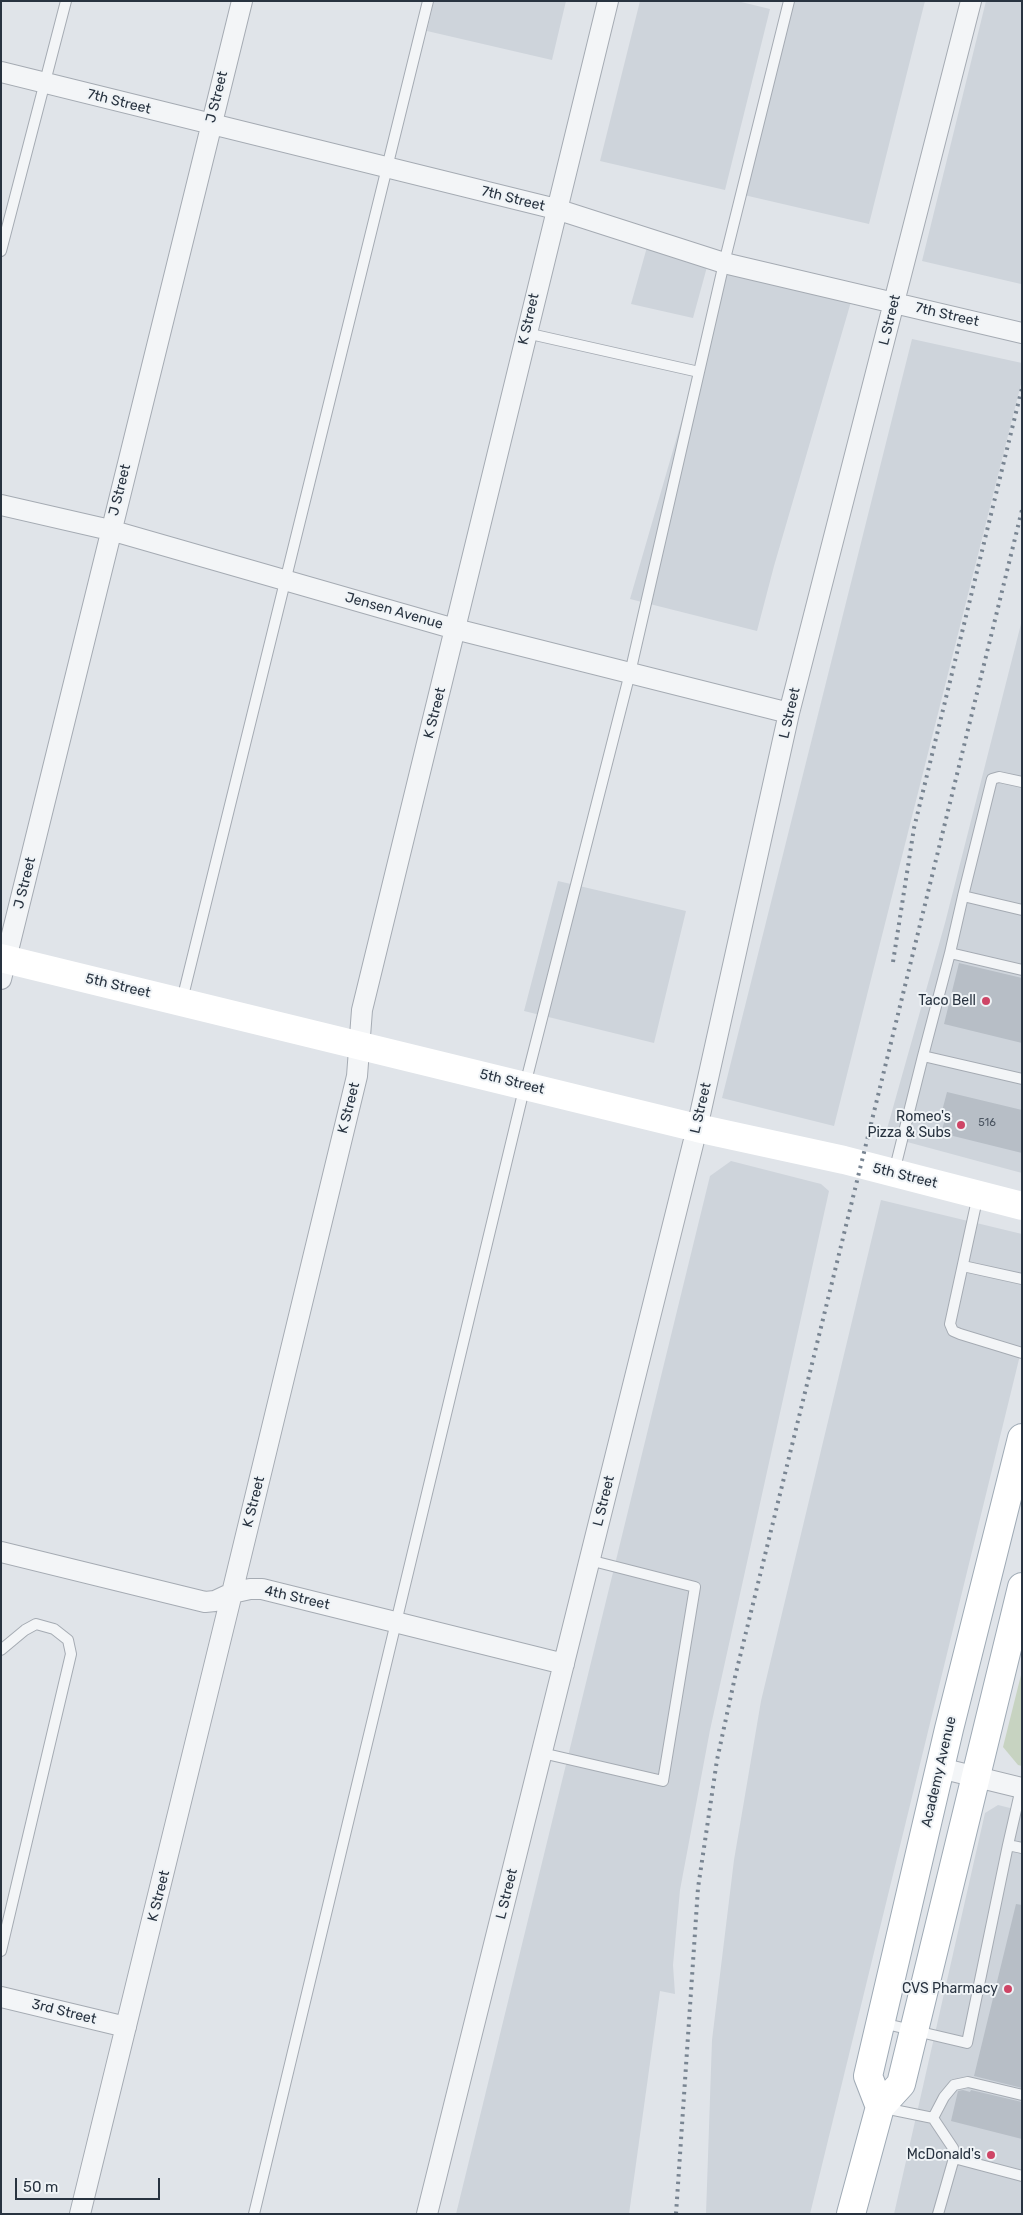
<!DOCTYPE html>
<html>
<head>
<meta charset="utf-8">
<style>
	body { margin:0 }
	#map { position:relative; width:1023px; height:2215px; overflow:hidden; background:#e0e4e9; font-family:Rubik,sans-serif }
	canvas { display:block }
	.frame { position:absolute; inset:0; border:2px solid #283340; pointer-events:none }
	.scale { position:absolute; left:15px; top:2178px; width:145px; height:22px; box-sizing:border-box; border:2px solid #283340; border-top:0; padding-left:6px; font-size:15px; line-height:18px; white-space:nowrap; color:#283340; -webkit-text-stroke:4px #eff3f6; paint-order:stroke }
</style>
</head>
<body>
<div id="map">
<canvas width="1023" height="2215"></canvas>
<div class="frame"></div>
<div class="scale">50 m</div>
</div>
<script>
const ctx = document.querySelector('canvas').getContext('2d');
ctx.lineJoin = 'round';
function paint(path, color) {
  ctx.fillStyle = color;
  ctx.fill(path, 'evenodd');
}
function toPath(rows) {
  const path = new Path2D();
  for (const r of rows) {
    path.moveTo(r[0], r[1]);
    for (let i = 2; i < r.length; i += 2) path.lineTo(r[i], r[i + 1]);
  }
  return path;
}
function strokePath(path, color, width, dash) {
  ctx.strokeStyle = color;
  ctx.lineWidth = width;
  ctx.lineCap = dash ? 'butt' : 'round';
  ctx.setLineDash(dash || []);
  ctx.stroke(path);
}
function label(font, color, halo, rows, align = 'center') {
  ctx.font = font + ' Rubik,sans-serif';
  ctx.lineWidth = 4;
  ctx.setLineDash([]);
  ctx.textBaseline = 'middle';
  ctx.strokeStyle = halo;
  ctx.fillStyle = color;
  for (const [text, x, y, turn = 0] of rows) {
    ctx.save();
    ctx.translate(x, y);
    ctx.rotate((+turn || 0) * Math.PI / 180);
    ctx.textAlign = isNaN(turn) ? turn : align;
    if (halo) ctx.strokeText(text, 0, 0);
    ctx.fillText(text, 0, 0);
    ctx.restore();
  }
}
paint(toPath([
	[434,1,566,1,552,60,427,31],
	[640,1,737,1,770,9,725,190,600,161],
	[792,1,925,1,869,224,744,195],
	[986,1,1022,1,1021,284,922,261],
	[649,240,710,256,693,318,631,304],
	[728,260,855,288,774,566,757,631,630,599],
	[912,339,1022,363,1022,380,834,1126,722,1098],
	[1022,620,1022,1173,885,1136,945,923],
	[558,881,686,911,654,1043,524,1011],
	[731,1161,821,1184,829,1191,710,1730,680,1890,673,1965,675,1994,660,1991,629,2214,456,2214,710,1176],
	[881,1200,1022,1234,1022,1347,810,2214,706,2214,712,2040,734,1860,761,1701],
	[998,1805,1022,1811,1022,2214,894,2214,985,1813]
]), '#ced4db');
paint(toPath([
	[1022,1671,1022,1766,1018,1765,1003,1747]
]), '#c7d3c1');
paint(toPath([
	[959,963,1022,978,1022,1043,944,1024],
	[947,1092,1022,1110,1022,1153,941,1133,946,1116,941,1115],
	[1016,1904,1022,1905,1022,2088,974,2076],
	[963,2090,970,2092,971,2090,1022,2102,1022,2139,951,2121,958,2091]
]), '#b7bec6');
const lane = toPath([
	[1,251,66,1],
	[526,333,699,372],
	[963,896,992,779,999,777,1022,782],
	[1022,910,963,896,950,953,1022,970],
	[182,1000,428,1],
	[923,1056,950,953],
	[894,1172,923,1056,1022,1079],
	[978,1195,950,1324,953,1331,960,1334,1022,1353],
	[963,1266,1022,1279],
	[1,1650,25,1630,36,1624,54,1629,68,1640,71,1654,1,1951],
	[542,1753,663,1781,695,1587,589,1560],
	[1008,1845,1021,1788],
	[882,2023,967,2043,1008,1845,1022,1848],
	[884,2108,933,2118,953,2148,954,2158,938,2214],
	[933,2118,944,2097,954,2085,968,2082,1022,2095],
	[954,2158,1022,2176],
	[254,2214,525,1085,630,673,724,263,789,1]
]);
const street = toPath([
	[1,72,556,209,724,263,1022,333],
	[1,505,110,530,455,629,789,713],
	[1,979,242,1],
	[1,1552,205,1602,215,1601,232,1593,250,1589,262,1589,564,1664],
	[940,1768,1022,1788],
	[1,1997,126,2027],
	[80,2214,232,1593,357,1076,362,1010,608,1],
	[427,2214,697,1128,789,713,971,1]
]);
const primary = toPath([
	[880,2107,868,2076,949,1729,1022,1438],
	[851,2214,880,2107,901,2084,1022,1587]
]);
strokePath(lane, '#a5abb3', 12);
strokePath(street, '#a5abb3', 22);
strokePath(primary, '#9faab5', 30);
strokePath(lane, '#f3f5f7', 10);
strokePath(street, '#f3f5f7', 20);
strokePath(toPath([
	[1,958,697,1128,844,1160,1022,1206]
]), '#fff', 28);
strokePath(primary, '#fff', 28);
strokePath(toPath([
	[893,962,914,828,1022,388],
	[676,2214,698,1888,717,1760,735,1677,1022,510]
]), '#798592', 4, [2.5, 5]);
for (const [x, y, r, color] of [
	[986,1001,5,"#ce4566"],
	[961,1125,5,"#ce4566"],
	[1008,1989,5,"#ce4566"],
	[991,2155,5,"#ce4566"]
]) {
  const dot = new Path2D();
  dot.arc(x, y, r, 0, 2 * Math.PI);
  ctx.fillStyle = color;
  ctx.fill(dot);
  strokePath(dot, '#eff3f6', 2);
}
label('11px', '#4c5662', null, [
	["516",987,1123]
]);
label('14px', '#283340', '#eff3f6', [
	["J Street",217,97,-76],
	["7th Street",119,102,14],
	["7th Street",513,199,14],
	["7th Street",947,315,13],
	["K Street",529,319,-77],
	["L Street",890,320,-76],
	["J Street",120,490,-76],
	["Jensen Avenue",394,611,16],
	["K Street",435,713,-76],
	["L Street",790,713,-77],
	["J Street",25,883,-76],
	["5th Street",118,986,13],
	["5th Street",512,1082,14],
	["K Street",349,1108,-76],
	["L Street",701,1108,-77],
	["5th Street",905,1176,14],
	["L Street",604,1501,-76],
	["K Street",254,1502,-76],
	["4th Street",297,1598,13],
	["Academy Avenue",939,1772,-77],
	["L Street",507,1894,-76],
	["K Street",159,1896,-76],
	["3rd Street",64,2012,14]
]);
label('14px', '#283340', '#eff3f6', [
	["Taco Bell",976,1001],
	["Romeo's",951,1117],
	["Pizza & Subs",951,1133],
	["CVS Pharmacy",998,1989],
	["McDonald's",981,2155]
], 'right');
</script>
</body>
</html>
